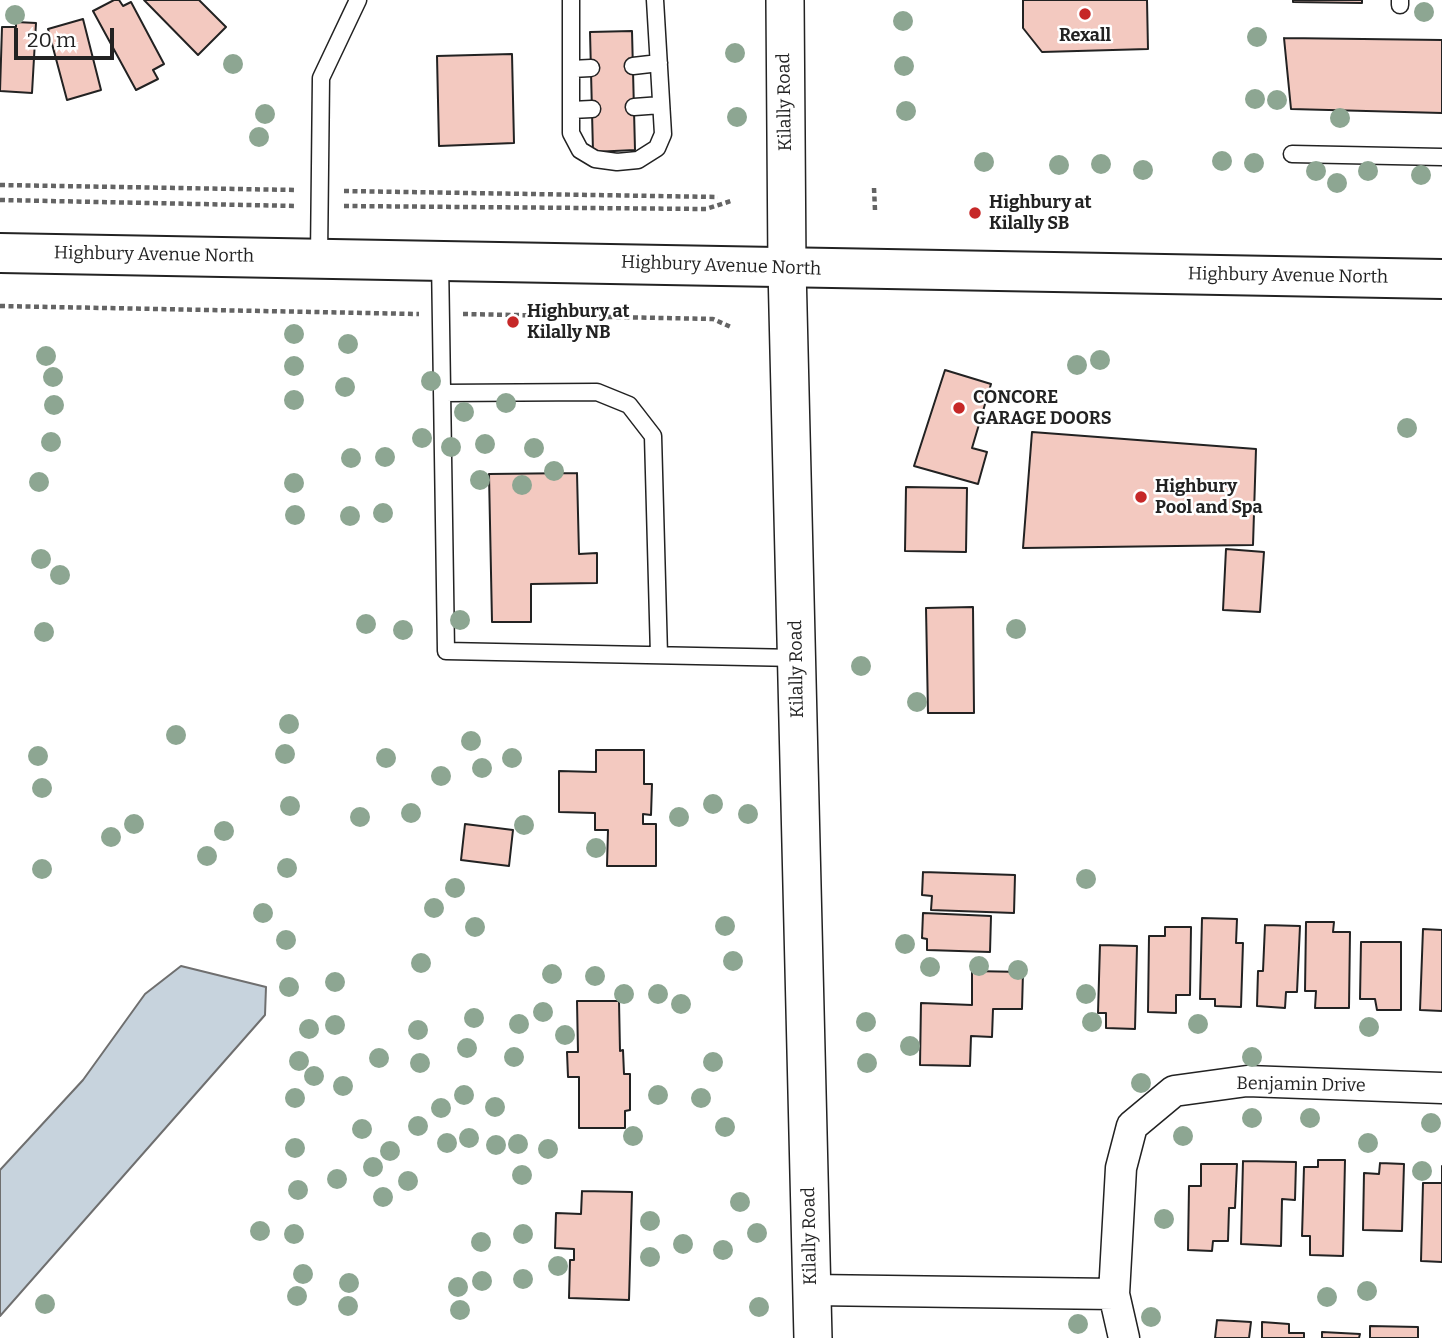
<!DOCTYPE html>
<html>
<head>
<meta charset="utf-8">
<style>
	body { margin:0 }
	#map { position:relative; width:1442px; height:1338px; overflow:hidden; background:#fff; font-family:Bitter,serif }
	canvas { display:block }
	.scale { position:absolute; left:14px; top:28px; width:100px; height:32px; box-sizing:border-box; border:4px solid #222; border-top:0; padding-left:9px; font-size:21px; line-height:24px; white-space:nowrap; color:#222; -webkit-text-stroke:5px #fff; paint-order:stroke }
</style>
</head>
<body>
<div id="map">
<canvas width="1442" height="1338"></canvas>
<div class="scale">20 m</div>
</div>
<script>
const ctx = document.querySelector('canvas').getContext('2d');
ctx.lineJoin = 'round';
function paint(path, color) {
  ctx.fillStyle = color;
  ctx.fill(path, 'evenodd');
}
function toPath(rows) {
  const path = new Path2D();
  for (const r of rows) {
    path.moveTo(r[0], r[1]);
    for (let i = 2; i < r.length; i += 2) path.lineTo(r[i], r[i + 1]);
  }
  return path;
}
function strokePath(path, color, width, dash) {
  ctx.strokeStyle = color;
  ctx.lineWidth = width;
  ctx.lineCap = dash ? 'butt' : 'round';
  ctx.setLineDash(dash || []);
  ctx.stroke(path);
}
function label(font, color, halo, rows, align = 'center') {
  ctx.font = font + ' Bitter,serif';
  ctx.lineWidth = 5;
  ctx.setLineDash([]);
  ctx.textBaseline = 'middle';
  ctx.strokeStyle = halo;
  ctx.fillStyle = color;
  for (const [text, x, y, turn = 0] of rows) {
    ctx.save();
    ctx.translate(x, y);
    ctx.rotate((+turn || 0) * Math.PI / 180);
    ctx.textAlign = isNaN(turn) ? turn : align;
    if (halo) ctx.strokeText(text, 0, 0);
    ctx.fillText(text, 0, 0);
    ctx.restore();
  }
}
const water = toPath([
	[181,966,266,987,265,1015,0,1316,0,1170,83,1080,145,994,181,966]
]);
paint(water, '#c7d3dd');
strokePath(water, '#6f6f6f', 2);
const building = toPath([
	[114,0,119,0,123,6,131,2,164,64,153,70,158,79,136,90,93,11,114,0],
	[144,0,199,0,226,27,198,55,144,0],
	[1023,0,1147,0,1148,49,1042,52,1023,28,1023,0],
	[1293,0,1362,0,1362,3,1293,2,1293,0],
	[83,19,101,90,67,100,48,29,83,19],
	[16,22,36,23,32,93,0,91,2,27,16,27,16,22],
	[632,31,635,150,593,152,590,32,632,31],
	[1284,38,1442,40,1442,113,1291,109,1284,38],
	[512,54,514,143,439,146,437,56,512,54],
	[945,370,991,384,972,448,987,452,978,484,914,466,945,370],
	[1032,432,1256,449,1253,545,1023,548,1032,432],
	[577,473,579,554,597,553,597,583,531,584,531,622,492,622,489,474,577,473],
	[906,487,967,488,966,552,905,551,906,487],
	[1226,549,1264,552,1260,612,1223,610,1226,549],
	[973,607,974,713,928,713,926,608,973,607],
	[596,750,644,750,644,784,652,784,651,815,643,814,643,824,656,824,656,866,607,866,608,830,595,830,595,813,559,812,559,771,596,772,596,750],
	[465,824,513,830,509,866,461,860,465,824],
	[923,872,1015,875,1014,913,931,910,932,896,922,895,923,872],
	[923,913,991,916,990,952,927,950,927,939,922,938,923,913],
	[1202,918,1237,919,1236,943,1243,943,1241,1007,1215,1006,1215,999,1200,999,1202,918],
	[1306,922,1334,922,1333,932,1350,932,1349,1008,1315,1008,1316,991,1305,991,1306,922],
	[1265,925,1300,926,1297,992,1286,992,1285,1008,1257,1006,1258,971,1263,971,1265,925],
	[1165,927,1191,927,1190,995,1176,995,1176,1013,1148,1012,1149,936,1165,936,1165,927],
	[1423,929,1442,930,1442,1011,1420,1010,1423,929],
	[1361,942,1401,942,1401,1010,1377,1010,1375,999,1360,999,1361,942],
	[1100,945,1137,946,1135,1029,1106,1028,1106,1013,1098,1013,1100,945],
	[972,971,1023,972,1022,1009,993,1009,992,1037,971,1036,970,1066,920,1065,921,1003,972,1005,972,971],
	[577,1001,619,1001,620,1051,623,1050,624,1074,630,1074,630,1110,625,1111,625,1128,579,1128,579,1077,568,1077,567,1052,578,1052,577,1001],
	[1318,1160,1345,1160,1343,1256,1310,1255,1310,1236,1302,1236,1304,1167,1318,1167,1318,1160],
	[1243,1161,1296,1162,1295,1200,1282,1199,1281,1246,1241,1244,1243,1161],
	[1380,1163,1404,1164,1402,1231,1363,1230,1364,1173,1379,1174,1380,1163],
	[1201,1164,1237,1164,1235,1208,1229,1208,1228,1241,1213,1241,1212,1251,1188,1250,1189,1186,1201,1186,1201,1164],
	[1442,1166,1442,1262,1421,1261,1423,1183,1442,1183,1442,1166],
	[582,1191,632,1192,629,1300,569,1298,570,1260,574,1260,574,1249,555,1248,556,1213,581,1214,582,1191],
	[1217,1320,1251,1322,1249,1338,1215,1338,1217,1320],
	[1262,1322,1289,1324,1289,1333,1304,1333,1304,1338,1262,1338,1262,1322],
	[1370,1326,1418,1327,1418,1338,1370,1338,1370,1326],
	[1322,1332,1360,1334,1359,1338,1322,1338,1322,1332]
]);
paint(building, '#f3c9c0');
strokePath(building, '#222', 2);
const service = toPath([
	[571,0,571,133,580,150,595,159,617,162,638,160,657,148,663,134,655,0],
	[1400,0,1400,5],
	[633,66,659,63],
	[571,69,591,68],
	[634,107,661,105],
	[571,110,592,109],
	[1292,154,1442,157],
	[319,257,321,78,358,0],
	[440,259,446,651,797,658],
	[442,393,597,392,629,405,653,436,659,655]
]);
const minor = toPath([
	[812,1290,1114,1294],
	[1124,1338,1114,1294,1121,1168,1132,1126,1174,1091,1247,1081,1442,1088]
]);
const tertiary = toPath([
	[785,0,787,268,813,1338]
]);
const secondary = toPath([
	[0,253,1442,279]
]);
strokePath(service, '#222', 19);
strokePath(minor, '#222', 33);
strokePath(tertiary, '#222', 40);
strokePath(secondary, '#222', 42);
strokePath(toPath([
	[0,185,297,190],
	[874,188,875,210],
	[344,191,718,197],
	[0,200,297,206],
	[344,206,706,209,731,201],
	[0,306,419,314],
	[463,314,713,319,733,328]
]), '#646464', 4.5, [5, 3.5]);
strokePath(service, '#fff', 16);
strokePath(minor, '#fff', 30);
strokePath(tertiary, '#fff', 37);
strokePath(secondary, '#fff', 38);
ctx.fillStyle = '#8da692';
for (const [x, y] of [
	[1424,12],
	[15,15],
	[903,21],
	[1257,37],
	[735,53],
	[233,64],
	[904,66],
	[1255,99],
	[1277,100],
	[906,111],
	[265,114],
	[737,117],
	[1340,118],
	[259,137],
	[1222,161],
	[984,162],
	[1254,163],
	[1101,164],
	[1059,165],
	[1143,170],
	[1316,171],
	[1368,171],
	[1421,175],
	[1337,183],
	[294,334],
	[348,344],
	[46,356],
	[1100,360],
	[1077,365],
	[294,366],
	[53,377],
	[431,381],
	[345,387],
	[294,400],
	[506,403],
	[54,405],
	[464,412],
	[1407,428],
	[422,438],
	[51,442],
	[485,444],
	[451,447],
	[534,448],
	[385,457],
	[351,458],
	[554,471],
	[480,480],
	[39,482],
	[294,483],
	[522,485],
	[383,513],
	[295,515],
	[350,516],
	[41,559],
	[60,575],
	[460,620],
	[366,624],
	[1016,629],
	[403,630],
	[44,632],
	[861,666],
	[917,702],
	[289,724],
	[176,735],
	[471,741],
	[285,754],
	[38,756],
	[386,758],
	[512,758],
	[482,768],
	[441,776],
	[42,788],
	[713,804],
	[290,806],
	[411,813],
	[748,814],
	[360,817],
	[679,817],
	[134,824],
	[524,825],
	[224,831],
	[111,837],
	[596,848],
	[207,856],
	[287,868],
	[42,869],
	[1086,879],
	[455,888],
	[434,908],
	[263,913],
	[725,926],
	[475,927],
	[286,940],
	[905,944],
	[733,961],
	[421,963],
	[979,966],
	[930,967],
	[1018,970],
	[552,974],
	[595,976],
	[335,982],
	[289,987],
	[624,994],
	[658,994],
	[1086,994],
	[681,1004],
	[543,1012],
	[474,1018],
	[866,1022],
	[1092,1022],
	[519,1024],
	[1198,1024],
	[335,1025],
	[1369,1027],
	[309,1029],
	[418,1030],
	[565,1035],
	[910,1046],
	[467,1048],
	[514,1057],
	[1252,1057],
	[379,1058],
	[299,1061],
	[713,1062],
	[420,1063],
	[867,1063],
	[314,1076],
	[1141,1083],
	[343,1086],
	[464,1095],
	[658,1095],
	[295,1098],
	[701,1098],
	[495,1107],
	[441,1108],
	[1252,1118],
	[1310,1118],
	[1431,1123],
	[418,1126],
	[725,1127],
	[362,1129],
	[633,1136],
	[1183,1136],
	[469,1138],
	[447,1143],
	[1368,1143],
	[518,1144],
	[496,1145],
	[295,1148],
	[548,1149],
	[390,1151],
	[373,1167],
	[1422,1171],
	[522,1175],
	[337,1179],
	[408,1181],
	[298,1190],
	[383,1197],
	[740,1202],
	[1164,1219],
	[650,1221],
	[260,1231],
	[757,1233],
	[294,1234],
	[523,1234],
	[481,1242],
	[683,1244],
	[723,1250],
	[650,1257],
	[558,1266],
	[303,1274],
	[523,1279],
	[482,1281],
	[349,1283],
	[458,1287],
	[1367,1291],
	[297,1296],
	[1327,1297],
	[45,1304],
	[348,1306],
	[759,1307],
	[460,1310],
	[1151,1317],
	[1078,1324]
]) {
  ctx.beginPath();
  ctx.arc(x, y, 10, 0, 2 * Math.PI);
  ctx.fill();
}
for (const [x, y, r, color] of [
	[1085,14,7,"#c62828"],
	[975,213,7,"#c62828"],
	[513,322,7,"#c62828"],
	[959,408,7,"#c62828"],
	[1141,497,7,"#c62828"]
]) {
  const dot = new Path2D();
  dot.arc(x, y, r, 0, 2 * Math.PI);
  ctx.fillStyle = color;
  ctx.fill(dot);
  strokePath(dot, '#fff', 2.5);
}
label('bold 18px', '#222', '#fff', [
	["Rexall",1085,36,"center"],
	["Highbury at",989,203],
	["Kilally SB",989,224],
	["Highbury at",527,312],
	["Kilally NB",527,333],
	["CONCORE",973,398],
	["GARAGE DOORS",973,419],
	["Highbury",1155,487],
	["Pool and Spa",1155,508]
], 'left');
label('18px', '#222', '#fff', [
	["Kilally Road",785,102,-91],
	["Highbury Avenue North",154,255,1],
	["Highbury Avenue North",721,266,2],
	["Highbury Avenue North",1288,276,1],
	["Kilally Road",797,669,-91],
	["Benjamin Drive",1301,1085,1],
	["Kilally Road",810,1236,-91]
]);
</script>
</body>
</html>
